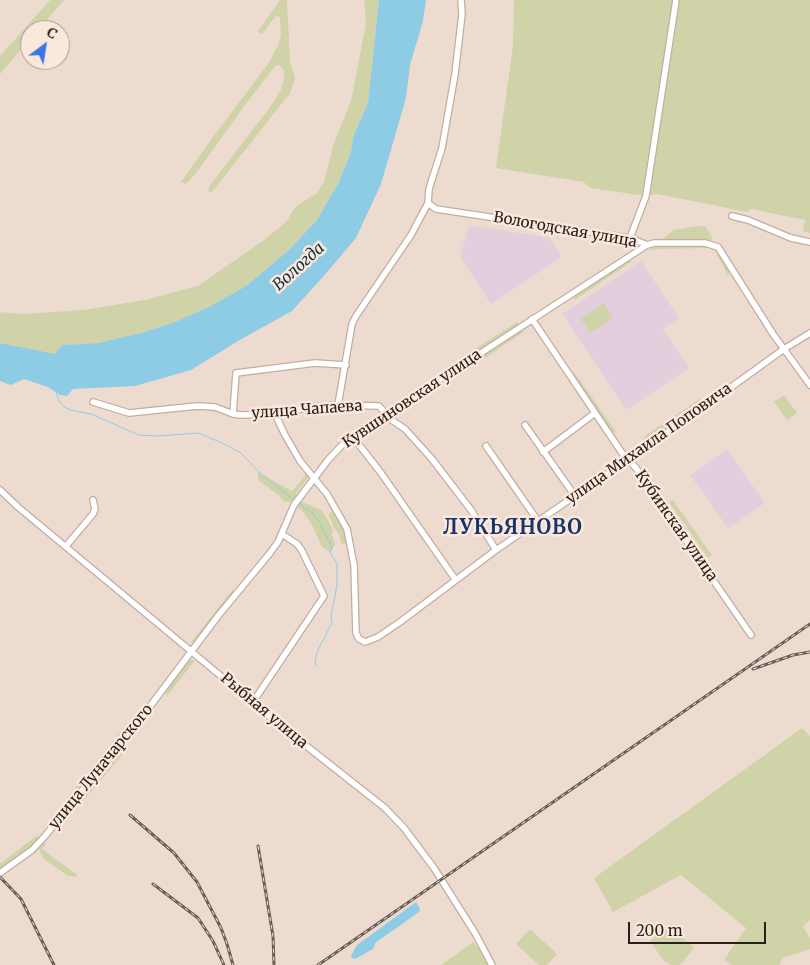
<!DOCTYPE html>
<html>
<head>
<meta charset="utf-8">
<style>
	body { margin:0 }
	#map { position:relative; width:810px; height:965px; overflow:hidden; background:#eedbd0; font-family:Merriweather,serif }
	canvas { display:block }
	.north { position:absolute; left:20px; top:20px; width:50px; height:50px; box-sizing:border-box; background:#fbe8dd; border:1px solid #a69890; border-radius:50%; rotate:31deg; font-size:14px; font-weight:700; line-height:20px; text-align:center; color:#27201c }
	.north::after { content:''; display:block; margin:auto; width:18px; height:22px; background:#3b75e4; clip-path:polygon(50% 0,100% 100%,50% 72%,0 100%) }
	.scale { position:absolute; left:628px; top:922px; width:138px; height:22px; box-sizing:border-box; border:2px solid #27201c; border-top:0; padding-left:6px; font-size:15px; line-height:18px; white-space:nowrap; color:#27201c; -webkit-text-stroke:4px #fbe8dd; paint-order:stroke }
</style>
</head>
<body>
<div id="map">
<canvas width="810" height="965"></canvas>
<div class="north">С</div>
<div class="scale">200 m</div>
</div>
<script>
const ctx = document.querySelector('canvas').getContext('2d');
ctx.lineJoin = 'round';
function paint(path, color) {
  ctx.fillStyle = color;
  ctx.fill(path, 'evenodd');
}
function toPath(rows) {
  const path = new Path2D();
  for (const r of rows) {
    path.moveTo(r[0], r[1]);
    for (let i = 2; i < r.length; i += 2) path.lineTo(r[i], r[i + 1]);
  }
  return path;
}
function strokePath(path, color, width, dash) {
  ctx.strokeStyle = color;
  ctx.lineWidth = width;
  ctx.lineCap = dash ? 'butt' : 'round';
  ctx.setLineDash(dash || []);
  ctx.stroke(path);
}
function label(font, color, halo, rows, align = 'center') {
  ctx.font = font + ' Merriweather,serif';
  ctx.lineWidth = 5;
  ctx.setLineDash([]);
  ctx.textBaseline = 'middle';
  ctx.strokeStyle = halo;
  ctx.fillStyle = color;
  for (const [text, x, y, turn = 0] of rows) {
    ctx.save();
    ctx.translate(x, y);
    ctx.rotate((+turn || 0) * Math.PI / 180);
    ctx.textAlign = isNaN(turn) ? turn : align;
    if (halo) ctx.strokeText(text, 0, 0);
    ctx.fillText(text, 0, 0);
    ctx.restore();
  }
}
paint(toPath([
	[469,225,550,238,562,257,491,304,460,257],
	[641,261,679,318,663,329,689,368,626,410,562,314],
	[727,449,765,503,728,528,690,475]
]), '#e3cedd');
paint(toPath([
	[50,0,64,0,38,30,30,30,30,39,0,74,0,56],
	[280,0,287,0,290,62,295,78,290,93,212,192,209,192,208,189,210,185,268,110,281,90,284,79,284,71,279,65,276,65,251,97,196,173,188,182,185,184,181,182,213,137,268,64,277,47,281,36,280,17,276,16,264,32,261,34,258,31],
	[364,0,379,0,368,103,353,137,351,152,339,182,317,220,289,250,246,286,211,306,175,322,141,333,98,343,62,345,55,355,0,343,0,312,22,314,84,310,145,300,198,286,264,240,286,222,296,206,317,193,324,182,334,143,351,101,366,24],
	[514,0,810,0,810,233,803,231,805,220,751,209,748,212,657,194,646,196,590,188,584,182,496,168,513,46],
	[698,226,706,227,712,237,712,240,709,241,661,240,674,230],
	[654,246,703,246,714,249,729,270,729,274,728,276,715,251,709,248,658,249,649,251],
	[629,259,631,262,575,300,574,298,581,291],
	[604,303,613,318,590,333,581,319],
	[517,322,519,325,464,361,458,360],
	[521,329,524,332,461,374,458,370],
	[572,372,577,376,616,432,613,433,610,431,573,376],
	[784,395,797,413,787,420,774,402],
	[701,398,703,403,702,405,650,441,647,442,644,439,645,436],
	[306,471,308,478,296,493,296,496,291,502,286,502,282,500,279,495,260,482,258,477,258,472,292,491,304,477],
	[673,500,712,555,708,558,669,502],
	[301,501,321,510,328,520,333,531,332,535,335,545,330,552,322,547,311,523,302,511,297,507],
	[668,503,697,545,688,537,665,505],
	[332,511,335,513,345,529,347,541,345,544,341,543,339,534,333,527,332,522,329,517,329,514],
	[234,588,233,594,194,642,191,642],
	[190,660,195,660,167,696,165,691],
	[127,724,130,726,80,788,69,799,67,798],
	[802,728,810,736,810,920,803,926,810,938,810,949,783,958,779,965,732,965,724,960,746,928,681,875,613,912,594,878],
	[122,744,128,748,66,821,64,820,70,809],
	[36,836,39,839,35,843,0,870,0,864],
	[44,842,46,844,42,849,77,875,76,877,68,876,43,858,39,849],
	[530,929,557,954,547,965,539,965,516,944],
	[664,929,684,939,694,948,680,965,671,965,664,961,650,941],
	[473,942,484,955,489,965,441,965]
]), '#cfd3a7');
paint(toPath([
	[379,0,426,0,423,21,410,65,406,98,381,184,356,238,322,278,292,311,238,341,191,370,135,386,73,389,67,396,60,395,48,387,24,379,11,385,0,381,0,343,55,354,62,345,98,343,141,333,175,322,211,306,246,286,289,250,317,220,339,182,351,152,353,137,368,103],
	[416,902,420,909,419,912,375,943,373,949,357,958,353,959,351,956,357,945]
]), '#8ecbe5');
strokePath(toPath([
	[56,392,59,401,63,406,70,410,91,414,139,435,158,436,198,433,220,442,241,453,261,474,294,500],
	[298,502,313,514,320,523,332,547,330,552,337,564,337,585,331,616,332,623,318,650,315,661,316,665]
]), '#8ecbe5', 1);
const minor = toPath([
	[428,203,436,209,630,238,647,245],
	[732,216,748,220,791,238,810,242],
	[630,238,646,196,676,0],
	[532,319,622,453,636,468,751,635],
	[93,402,129,413,197,406,215,407,233,414,241,415,275,414,311,407,338,405,379,406,390,419,405,429,432,459,471,510,496,550],
	[338,405,352,324,356,316,411,235,428,203,429,189,442,148,455,74,462,14,461,0],
	[233,414,236,373,315,363,346,365],
	[275,414,285,435,300,461,327,494,347,529,354,565,356,633,359,639,365,642,378,637,400,622,496,550,680,424,784,349,810,333],
	[525,425,575,496],
	[353,437,381,473,455,579],
	[486,446,538,521],
	[543,452,595,413],
	[0,490,18,507,276,722,385,808,404,828,434,868,475,933,492,965],
	[66,546,93,514,95,509,93,500],
	[253,702,324,596,301,549,297,544,282,534],
	[0,873,32,850,45,836,145,713,218,616,270,553,278,542,294,505,328,460,342,445,387,414,647,245,654,243,705,243,718,247,773,334,810,385]
]);
strokePath(minor, '#c1aea3', 8);
strokePath(minor, '#fff', 5.5);
const rail = toPath([
	[753,669,793,655,810,652],
	[130,815,174,853,197,882,221,928,227,944,233,965],
	[258,846,273,936,274,965],
	[0,877,21,899,54,965],
	[153,884,198,918,213,941,224,965],
	[318,965,810,624]
]);
strokePath(rail, '#695e57', 3);
strokePath(rail, '#fbe8dd', 1, [4]);
label('15px', '#27201c', '#fbe8dd', [
	["Вологодская улица",565,230,10],
	["Кувшиновская улица",412,399,-34],
	["улица Чапаева",307,410,-4],
	["улица Михаила Поповича",649,444,-35],
	["Кубинская улица",676,526,55],
	["Рыбная улица",264,711,40],
	["улица Луначарского",101,767,-51]
]);
label('italic 16px', '#112f3b', '#fbe8dd', [
	["Вологда",299,267,-42]
]);
ctx.letterSpacing = '1px';
label('bold 20px', '#173369', '#fbe8dd', [
	["ЛУКЬЯНОВО",513,528]
]);
ctx.letterSpacing = '0px';
</script>
</body>
</html>
